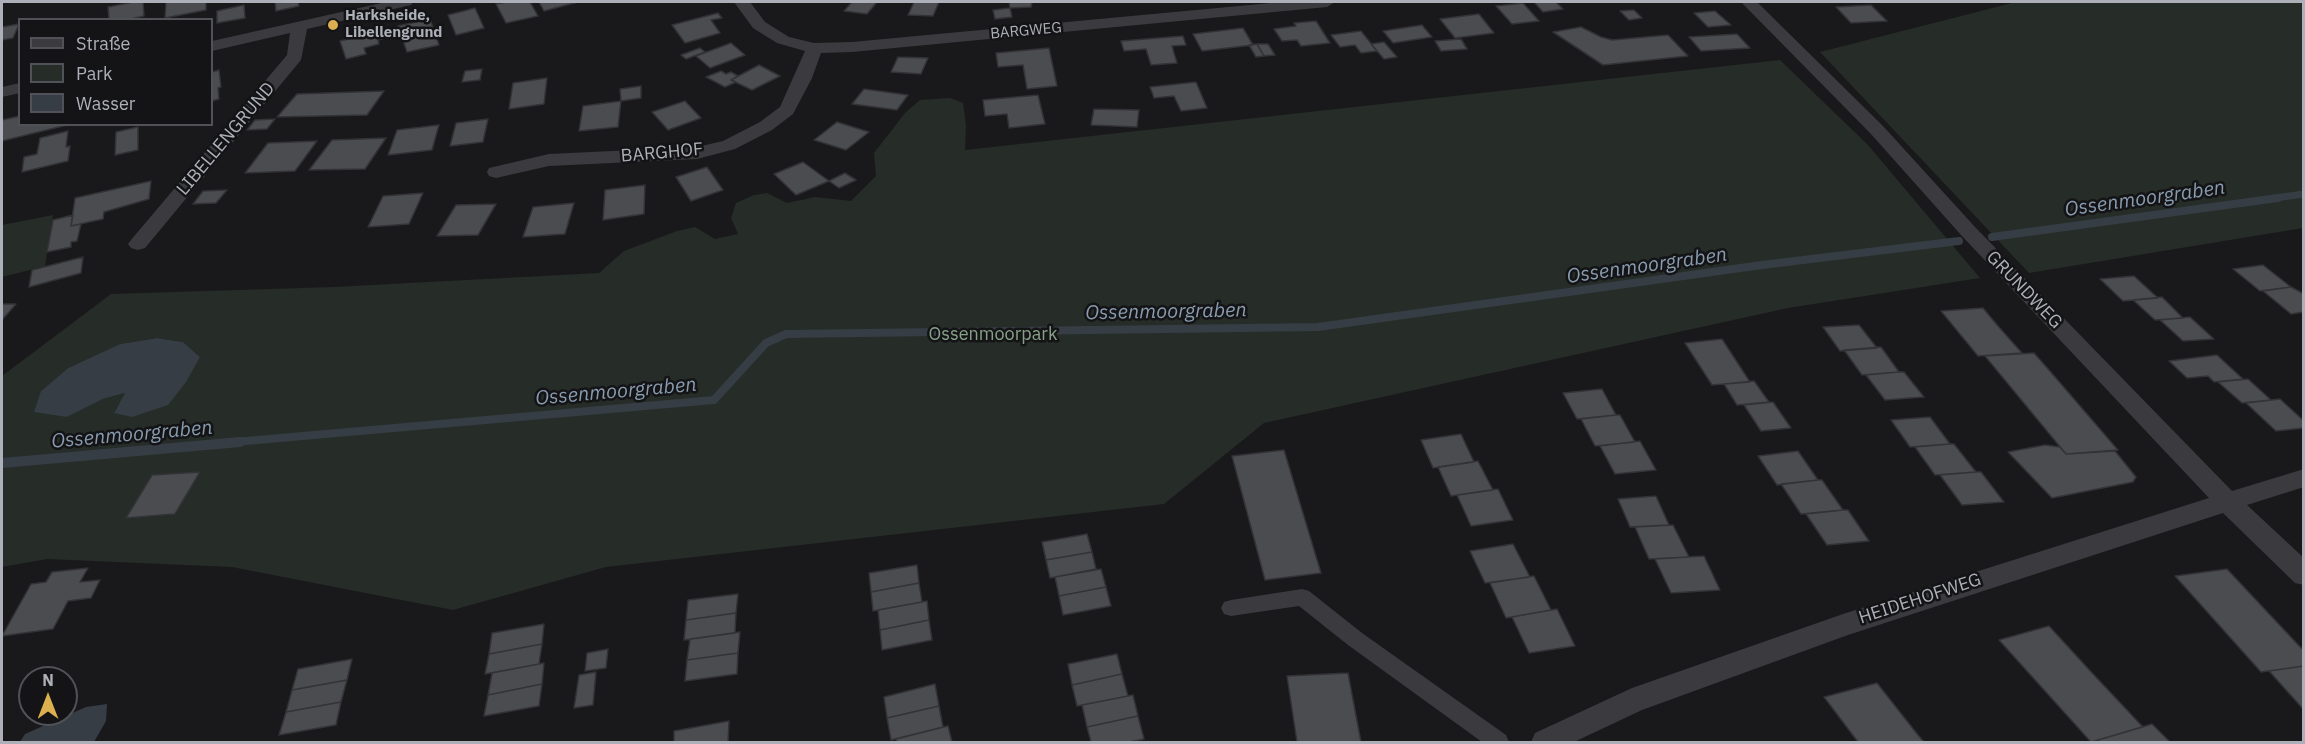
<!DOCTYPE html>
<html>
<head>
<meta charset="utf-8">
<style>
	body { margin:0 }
	#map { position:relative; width:2305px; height:744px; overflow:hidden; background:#19191b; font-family:"IBM Plex Sans",sans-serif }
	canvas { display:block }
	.frame { position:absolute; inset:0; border:3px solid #adb0b9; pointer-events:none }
	.legend { position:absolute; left:18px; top:18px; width:195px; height:108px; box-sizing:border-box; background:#141416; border:2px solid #515257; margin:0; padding:8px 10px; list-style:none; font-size:18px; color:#adb0b9 }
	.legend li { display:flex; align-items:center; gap:12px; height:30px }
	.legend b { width:30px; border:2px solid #515257 }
	.north { position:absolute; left:18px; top:666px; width:60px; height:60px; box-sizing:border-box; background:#141416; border:2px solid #515257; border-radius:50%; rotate:0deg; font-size:16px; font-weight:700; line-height:24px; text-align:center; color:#adb0b9 }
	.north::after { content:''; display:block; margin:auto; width:21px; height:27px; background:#dcaf50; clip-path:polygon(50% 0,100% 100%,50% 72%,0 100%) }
</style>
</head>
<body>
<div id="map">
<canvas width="2305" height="744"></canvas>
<div class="frame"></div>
<ul class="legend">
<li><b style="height:8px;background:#3b3b3f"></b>Straße</li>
<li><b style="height:16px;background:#262c27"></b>Park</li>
<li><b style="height:16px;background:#363d44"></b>Wasser</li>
</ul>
<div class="north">N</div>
</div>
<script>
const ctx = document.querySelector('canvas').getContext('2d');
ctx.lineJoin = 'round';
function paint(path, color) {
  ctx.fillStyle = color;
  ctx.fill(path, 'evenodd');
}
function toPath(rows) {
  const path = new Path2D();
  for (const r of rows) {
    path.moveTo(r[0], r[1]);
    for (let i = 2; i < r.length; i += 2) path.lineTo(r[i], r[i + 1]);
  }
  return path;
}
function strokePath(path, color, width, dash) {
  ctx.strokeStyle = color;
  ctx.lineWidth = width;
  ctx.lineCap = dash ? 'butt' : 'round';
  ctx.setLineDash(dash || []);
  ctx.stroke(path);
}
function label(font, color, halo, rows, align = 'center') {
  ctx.font = font + ' "IBM Plex Sans",sans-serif';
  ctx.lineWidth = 5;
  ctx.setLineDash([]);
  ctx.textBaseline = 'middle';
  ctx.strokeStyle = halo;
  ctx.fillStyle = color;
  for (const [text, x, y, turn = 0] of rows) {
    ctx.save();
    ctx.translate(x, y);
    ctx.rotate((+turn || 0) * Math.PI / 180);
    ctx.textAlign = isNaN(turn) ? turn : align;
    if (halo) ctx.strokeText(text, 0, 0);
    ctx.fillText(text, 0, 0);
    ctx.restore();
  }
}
paint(toPath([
	[2016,2,2303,2,2303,228,2029,273,1820,52],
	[1780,60,1868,145,1980,278,1788,308,1264,423,1164,504,606,567,453,610,232,567,47,559,2,567,2,376,111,294,334,287,599,273,624,251,677,231,695,227,715,239,738,234,731,218,736,203,754,195,767,193,787,203,815,197,851,201,876,176,874,153,905,113,920,100,950,98,963,103,966,125,965,150],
	[157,338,183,342,200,357,114,412,126,393,103,399,67,417,41,391,68,368,120,344],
	[53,215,45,266,2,277,2,225]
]), '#262c27');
paint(toPath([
	[157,338,183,342,200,357,186,382,168,405,132,417,114,413,125,393,103,399,67,417,34,412,41,391,68,368,120,344],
	[107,704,106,721,94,742,48,742,44,741,20,742,25,734,86,707]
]), '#363d44');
strokePath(toPath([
	[2268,199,2304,194]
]), '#363d44', 7);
strokePath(toPath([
	[1992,237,2278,198],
	[223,443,714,400,766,343,786,334,1318,327,1762,265,1959,241]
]), '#363d44', 8);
strokePath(toPath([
	[2,463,240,442]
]), '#363d44', 10);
const building = toPath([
	[133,2,143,2,144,16,126,20,109,20,108,7,133,2],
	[166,2,206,2,206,10,165,18,166,2],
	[275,2,298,2,299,6,276,11,275,2],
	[506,2,530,2,538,16,506,23,496,4,506,2],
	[539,2,578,2,544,11,539,2],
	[852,2,877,2,867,14,844,11,852,2],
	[914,2,939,2,933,16,908,15,914,2],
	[1009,2,1032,2,1031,7,1010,8,1009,2],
	[1534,2,1556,2,1563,9,1543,12,1534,2],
	[1523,3,1539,21,1512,24,1496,6,1523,3],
	[244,5,245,18,217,23,217,11,244,5],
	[1871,5,1887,21,1851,23,1836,7,1871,5],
	[475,8,484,28,456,35,448,15,475,8],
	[1010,8,1012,17,995,19,993,10,1010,8],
	[1634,10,1642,18,1629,20,1620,11,1634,10],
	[1715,11,1731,25,1708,27,1694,13,1715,11],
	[718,13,722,18,711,20,720,33,685,43,672,25,718,13],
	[1479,14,1494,33,1455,38,1440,19,1479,14],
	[430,19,439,45,407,52,398,26,430,19],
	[1316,21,1330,43,1301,46,1297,40,1282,41,1274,29,1296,26,1294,23,1316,21],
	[19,24,13,38,2,40,2,27,19,24],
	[1422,25,1432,37,1393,43,1383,31,1422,25],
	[1581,27,1601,37,1612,40,1668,35,1688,56,1603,65,1553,32,1581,27],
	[1243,28,1253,45,1202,51,1193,34,1243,28],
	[384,31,386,38,378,40,379,44,364,48,366,54,346,59,340,41,384,31],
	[1361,31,1377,51,1361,53,1355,45,1340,47,1331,35,1361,31],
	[1737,34,1750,48,1701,51,1689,37,1737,34],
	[1183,36,1186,45,1172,46,1177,63,1151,65,1146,49,1124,51,1121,41,1183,36],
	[1461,39,1467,49,1441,51,1435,41,1461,39],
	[1384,42,1397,57,1384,59,1371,44,1384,42],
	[731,43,745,55,710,68,696,56,731,43],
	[1257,44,1268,44,1275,55,1264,56,1257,44],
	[1257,44,1264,56,1256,57,1249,45,1257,44],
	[700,48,705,52,686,59,681,55,700,48],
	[1049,48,1057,86,1027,89,1023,65,998,67,996,53,1049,48],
	[898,57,928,58,921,74,891,72,898,57],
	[759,65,780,76,752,90,731,80,759,65],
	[482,69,480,80,462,82,465,71,482,69],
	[219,70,221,87,218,88,219,99,212,101,212,72,219,70],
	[721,71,726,74,731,72,738,76,731,80,736,82,725,87,706,77,721,71],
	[547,78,544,104,509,109,513,83,547,78],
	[1196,82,1207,108,1181,111,1174,96,1154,98,1150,87,1196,82],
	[641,86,641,98,621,101,620,89,641,86],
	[864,89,908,95,897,110,852,104,864,89],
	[384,91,367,115,277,117,297,94,384,91],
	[1038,95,1045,124,1009,128,1007,114,985,116,983,100,1038,95],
	[621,101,618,127,579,131,583,106,621,101],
	[685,101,701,118,668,130,652,112,685,101],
	[1094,109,1139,110,1137,127,1091,125,1094,109],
	[20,116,20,124,71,124,2,141,2,120,20,116],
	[275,119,267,129,247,130,255,120,275,119],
	[488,119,483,142,450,146,456,123,488,119],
	[837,122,869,132,846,150,814,140,837,122],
	[439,125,432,150,388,155,397,130,439,125],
	[138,127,138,150,115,155,116,132,138,127],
	[68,131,66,147,70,146,68,161,22,172,24,157,37,154,40,138,68,131],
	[386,138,365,169,309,170,332,140,386,138],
	[317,141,295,171,245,173,268,143,317,141],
	[803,162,829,181,796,195,774,174,803,162],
	[707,167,723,190,691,201,676,177,707,167],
	[845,173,856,180,839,188,829,181,845,173],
	[151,181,149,199,104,212,103,219,71,226,75,198,151,181],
	[645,185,644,214,603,220,605,190,645,185],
	[227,190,216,203,193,204,203,191,227,190],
	[423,193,409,224,368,227,383,196,423,193],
	[574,203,565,234,523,237,533,207,574,203],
	[496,204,478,235,437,236,456,205,496,204],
	[73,215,71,226,81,224,77,241,71,242,71,247,47,252,53,220,73,215],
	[83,257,81,273,29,287,32,270,83,257],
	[2263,265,2291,287,2260,291,2233,269,2263,265],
	[2134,276,2158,298,2123,301,2100,279,2134,276],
	[2291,287,2304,294,2304,312,2291,314,2263,291,2291,287],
	[2162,297,2183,318,2155,320,2133,300,2162,297],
	[2,304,16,304,2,320,2,304],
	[1983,308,1998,326,2022,353,1978,356,1941,311,1983,308],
	[2190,317,2214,339,2183,341,2160,320,2190,317],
	[1859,325,1877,348,1840,351,1823,327,1859,325],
	[1722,339,1750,382,1712,385,1685,343,1722,339],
	[1881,347,1899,372,1862,375,1844,350,1881,347],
	[2034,353,2049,370,2118,450,2066,454,1985,356,2034,353],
	[2217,355,2243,379,2214,382,2208,376,2187,378,2169,361,2217,355],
	[1899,372,1904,372,1924,397,1885,400,1866,375,1899,372],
	[2248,379,2271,400,2242,403,2218,382,2248,379],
	[1754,381,1769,402,1737,405,1724,384,1754,381],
	[1602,389,1616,415,1577,419,1563,393,1602,389],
	[2280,399,2304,421,2304,428,2276,431,2246,403,2280,399],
	[1773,402,1791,428,1761,431,1744,405,1773,402],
	[1616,415,1620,415,1635,442,1595,446,1581,419,1616,415],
	[1930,417,1950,444,1910,447,1891,420,1930,417],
	[1461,434,1474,462,1433,468,1421,440,1461,434],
	[1640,441,1656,470,1615,474,1600,446,1640,441],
	[1950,444,1954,444,1976,472,1935,475,1915,447,1950,444],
	[2045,445,2060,447,2066,454,2115,451,2136,477,2133,482,2052,498,2008,452,2045,445],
	[1284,450,1321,573,1265,580,1232,456,1284,450],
	[1798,451,1818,480,1777,485,1758,456,1798,451],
	[1478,461,1493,490,1451,496,1438,467,1478,461],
	[200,472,175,514,126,518,152,475,200,472],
	[1976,472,1981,472,2004,502,1962,505,1940,475,1976,472],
	[1818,480,1822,480,1843,510,1801,514,1781,484,1818,480],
	[1498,489,1513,520,1471,526,1457,495,1498,489],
	[1656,496,1669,525,1630,527,1618,499,1656,496],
	[1843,510,1848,510,1869,541,1827,545,1806,514,1843,510],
	[1673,525,1689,557,1649,559,1635,527,1673,525],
	[1087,534,1092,552,1046,560,1042,542,1087,534],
	[1513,544,1530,577,1485,583,1470,551,1513,544],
	[1092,552,1096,569,1050,578,1046,560,1092,552],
	[1704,556,1720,590,1671,593,1655,559,1704,556],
	[917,565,919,583,871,592,869,573,917,565],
	[88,568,80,582,100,580,91,598,68,601,53,629,2,636,31,584,46,582,52,572,88,568],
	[1101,569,1106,587,1059,596,1055,577,1101,569],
	[2227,569,2304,651,2304,666,2261,672,2175,576,2227,569],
	[1534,576,1551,610,1506,618,1490,583,1534,576],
	[919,583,922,602,873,611,871,592,919,583],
	[1106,587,1111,606,1063,615,1059,596,1106,587],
	[738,594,736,613,686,620,688,600,738,594],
	[927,601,929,620,880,630,878,610,927,601],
	[1557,609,1575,646,1529,653,1512,617,1557,609],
	[736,613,735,633,684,640,686,620,736,613],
	[929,620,932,640,882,650,880,630,929,620],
	[544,624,542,644,489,654,492,633,544,624],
	[2049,626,2094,675,2143,727,2091,742,1999,640,2049,626],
	[740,632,738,653,687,660,690,639,740,632],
	[542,644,539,664,485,674,489,654,542,644],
	[608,649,606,668,585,671,587,653,608,649],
	[738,653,737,674,685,681,687,660,738,653],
	[1117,654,1122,674,1072,685,1068,664,1117,654],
	[352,659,347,680,292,690,298,669,352,659],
	[544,663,542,684,488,695,492,673,544,663],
	[2304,666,2304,710,2269,671,2304,666],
	[596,672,593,705,574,708,579,675,596,672],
	[1348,673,1361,742,1297,742,1287,676,1348,673],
	[1122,674,1128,696,1077,706,1072,685,1122,674],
	[347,680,341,702,286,712,292,690,347,680],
	[1877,683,1918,735,1924,742,1858,742,1824,697,1877,683],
	[542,684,539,706,484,716,488,695,542,684],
	[935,684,939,706,887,718,884,697,935,684],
	[1133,695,1138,716,1087,727,1082,705,1133,695],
	[341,702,336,725,279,735,286,712,341,702],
	[939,706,943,727,891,740,887,718,939,706],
	[1138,716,1144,739,1129,742,1091,742,1087,727,1138,716],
	[729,721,728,742,674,742,674,731,729,721],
	[2152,724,2170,742,2100,742,2098,740,2152,724],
	[948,726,952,742,897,742,896,739,948,726]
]);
paint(building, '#4b4c50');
strokePath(building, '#333337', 1.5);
paint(toPath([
	[1302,589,1309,591,1362,633,1506,735,1509,742,1482,742,1348,645,1299,606,1231,616,1224,614,1221,608,1224,602,1231,600,1302,589]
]), '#3b3b3f');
paint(toPath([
	[386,2,413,2,411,5,307,29,301,60,145,248,138,250,131,248,128,244,131,240,287,55,290,33,212,51,212,41,386,2],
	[734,2,750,2,765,22,789,37,814,43,852,42,1282,2,1335,2,1327,7,852,52,821,53,812,78,793,114,772,130,735,149,697,159,549,166,496,178,489,176,487,172,489,168,549,154,697,147,723,141,760,122,780,107,805,51,777,43,753,28,734,2],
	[1741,2,1757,2,1883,126,1975,227,2232,491,2304,469,2304,487,2247,505,2304,558,2304,585,2295,583,2223,513,1848,635,1642,710,1574,742,1531,742,1535,733,1632,688,1843,614,2209,498,1961,235,1871,134,1741,2],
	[20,83,20,93,2,97,2,87,20,83]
]), '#3b3b3f');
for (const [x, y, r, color] of [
	[333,25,6,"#dcaf50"]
]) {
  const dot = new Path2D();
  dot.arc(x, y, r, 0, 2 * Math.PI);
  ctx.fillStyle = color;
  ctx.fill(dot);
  strokePath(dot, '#141416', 2);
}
label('bold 15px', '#adb0b9', '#141416', [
	["Harksheide,",345,16],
	["Libellengrund",345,33]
], 'left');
label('15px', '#adb0b9', '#141416', [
	["BARGWEG",1026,31,-5]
]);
label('18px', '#adb0b9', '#141416', [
	["LIBELLENGRUND",226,139,-50],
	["BARGHOF",662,153,-5],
	["GRUNDWEG",2024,290,46],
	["HEIDEHOFWEG",1920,599,-18]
]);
label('18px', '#87a189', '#141416', [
	["Ossenmoorpark",993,335]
]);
label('italic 20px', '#899caf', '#141416', [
	["Ossenmoorgraben",2145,199,-8],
	["Ossenmoorgraben",1647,266,-8],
	["Ossenmoorgraben",1166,312,-1],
	["Ossenmoorgraben",616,392,-5],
	["Ossenmoorgraben",132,435,-5]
]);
</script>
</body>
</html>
